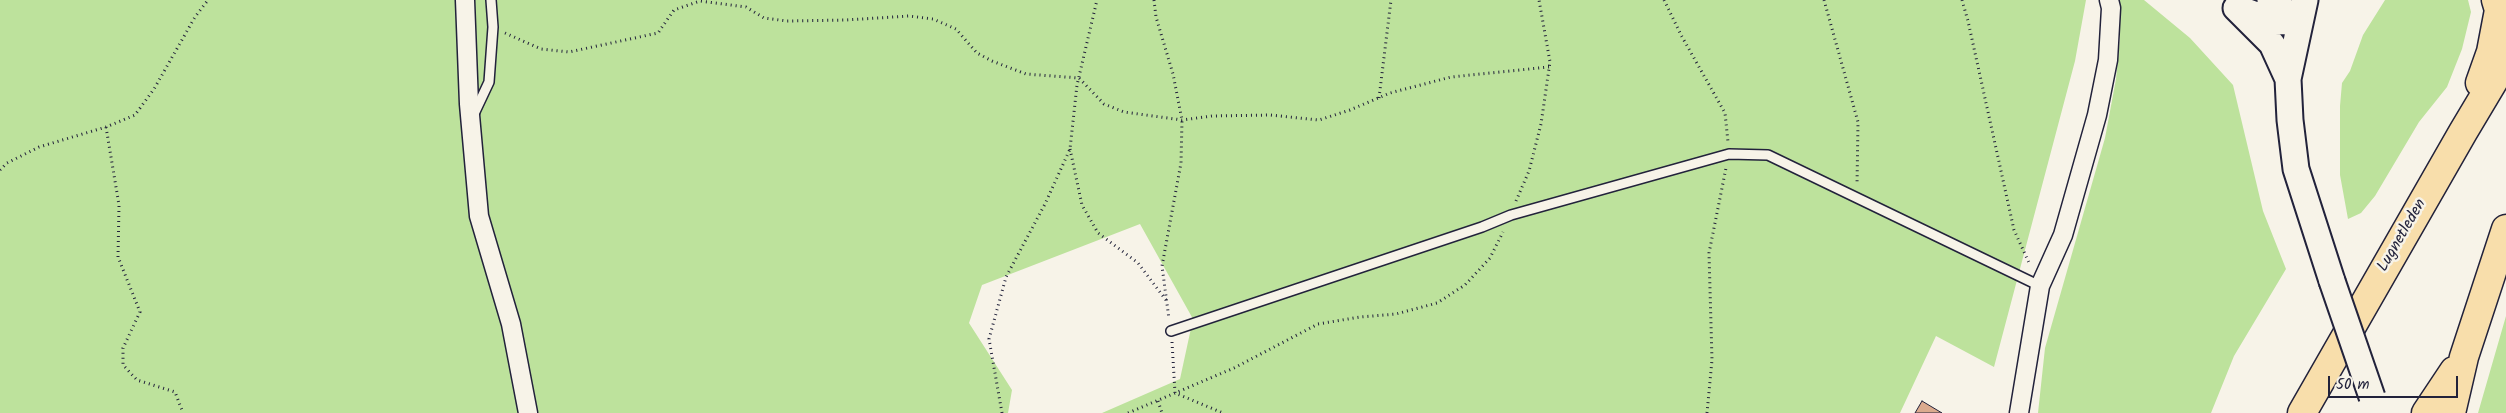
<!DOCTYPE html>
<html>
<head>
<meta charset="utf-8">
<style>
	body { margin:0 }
	#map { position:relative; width:2506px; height:413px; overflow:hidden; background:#f7f3e8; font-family:Kalam,sans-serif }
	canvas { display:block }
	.scale { position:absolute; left:2328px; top:376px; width:130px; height:22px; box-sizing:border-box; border:2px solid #22223b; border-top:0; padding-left:6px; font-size:15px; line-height:18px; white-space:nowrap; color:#22223b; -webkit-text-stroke:4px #f7f3e8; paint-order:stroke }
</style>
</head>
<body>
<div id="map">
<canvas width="2506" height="413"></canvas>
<div class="scale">50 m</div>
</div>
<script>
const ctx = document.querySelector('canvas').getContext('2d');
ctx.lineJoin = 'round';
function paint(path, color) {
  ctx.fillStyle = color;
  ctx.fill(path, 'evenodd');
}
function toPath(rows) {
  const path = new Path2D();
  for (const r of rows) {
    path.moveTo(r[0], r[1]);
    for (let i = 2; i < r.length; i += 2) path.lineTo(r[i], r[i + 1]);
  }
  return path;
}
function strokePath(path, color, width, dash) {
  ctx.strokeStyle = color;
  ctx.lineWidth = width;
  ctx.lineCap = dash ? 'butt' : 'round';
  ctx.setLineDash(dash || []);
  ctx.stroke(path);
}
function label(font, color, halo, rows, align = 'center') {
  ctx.font = font + ' Kalam,sans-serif';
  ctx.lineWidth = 5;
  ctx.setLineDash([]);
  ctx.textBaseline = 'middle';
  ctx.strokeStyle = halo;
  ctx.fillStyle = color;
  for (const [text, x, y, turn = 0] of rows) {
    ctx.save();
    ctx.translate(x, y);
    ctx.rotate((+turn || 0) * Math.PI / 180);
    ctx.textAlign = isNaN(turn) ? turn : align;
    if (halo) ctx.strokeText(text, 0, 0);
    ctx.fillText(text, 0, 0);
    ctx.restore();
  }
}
paint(toPath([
	[0,0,2086,0,2075,61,1994,367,1936,336,1900,413,1102,413,1180,379,1193,319,1140,224,982,285,969,323,1012,390,1008,413,0,413],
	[2119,0,2144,0,2190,38,2233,85,2263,211,2286,269,2234,356,2211,413,2038,413,2045,348,2105,138,2116,79,2120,38],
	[2385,0,2468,0,2471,12,2462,49,2447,87,2419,122,2375,196,2361,213,2348,219,2340,175,2340,106,2342,83,2350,71,2363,35],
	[2506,316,2506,413,2478,413]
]), '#bde29c');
const building = toPath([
	[1922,401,1942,413,1915,413,1922,401]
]);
paint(building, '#dbaa8e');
strokePath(building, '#22223b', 1);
const service = toPath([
	[473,116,489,82,493,27,491,0],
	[1171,331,1482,227,1511,215,1729,154,1768,155,2040,286]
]);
const minor = toPath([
	[465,0,469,104,479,216,511,324,528,413],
	[2019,413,2040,286,2063,235,2097,115,2108,60,2111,8,2109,0]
]);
const secondary = toPath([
	[2270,0,2299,21],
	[2305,0,2288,79,2290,120,2296,169,2332,281],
	[2236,8,2272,44,2288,79],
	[2243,10,2275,22,2299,21]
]);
const trunk = toPath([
	[2480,83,2491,52,2499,10,2496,0],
	[2302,413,2463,132,2506,60],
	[2426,413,2454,371],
	[2451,413,2464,357,2506,229]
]);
strokePath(service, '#22223b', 12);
strokePath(minor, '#22223b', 21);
strokePath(secondary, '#22223b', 29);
strokePath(trunk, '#22223b', 31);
strokePath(toPath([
	[1154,0,1156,17,1173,74,1182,120,1181,163,1162,266,1169,319],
	[1664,0,1681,35,1725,113,1728,142],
	[1824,0,1858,122,1857,185],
	[1962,0,1968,21,2014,230,2030,265],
	[505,33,541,49,569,52,658,33,674,10,700,1,746,7,764,18,787,21,846,20,909,16,933,19,956,29,977,53,992,61,1026,74,1079,78,1104,104,1124,112,1182,120,1212,116,1270,115,1319,120,1350,110,1390,93,1451,77,1549,67],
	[1379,98,1391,0],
	[106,127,119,205,118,257,140,312,123,348,123,365,137,380,175,392,183,413],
	[1070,149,1082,205,1098,233,1138,263,1166,300],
	[0,170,7,163,39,147,106,127,135,115,154,89,195,17,208,0],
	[1516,201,1529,171,1541,124,1550,62,1539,0],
	[1172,342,1175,393,1223,413],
	[1158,401,1162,413],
	[1002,413,989,339,1006,277,1045,204,1070,149,1077,85,1097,0],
	[1128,413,1234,368,1318,324,1360,317,1396,314,1437,303,1465,285,1490,258,1503,232],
	[1707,413,1712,360,1709,253,1726,168]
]), '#22223b', 3, [1, 4]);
strokePath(service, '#f7f3e8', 9);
strokePath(minor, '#f7f3e8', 18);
strokePath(secondary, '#f7f3e8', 25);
strokePath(trunk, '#f8deab', 28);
const secondaryBridge = toPath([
	[2332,281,2372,397]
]);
strokePath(secondaryBridge, '#22223b', 29, []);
strokePath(secondaryBridge, '#f7f3e8', 25);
label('16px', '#22223b', '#f7f3e8', [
	["Lugnetleden",2403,236,-60]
]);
</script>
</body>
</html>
